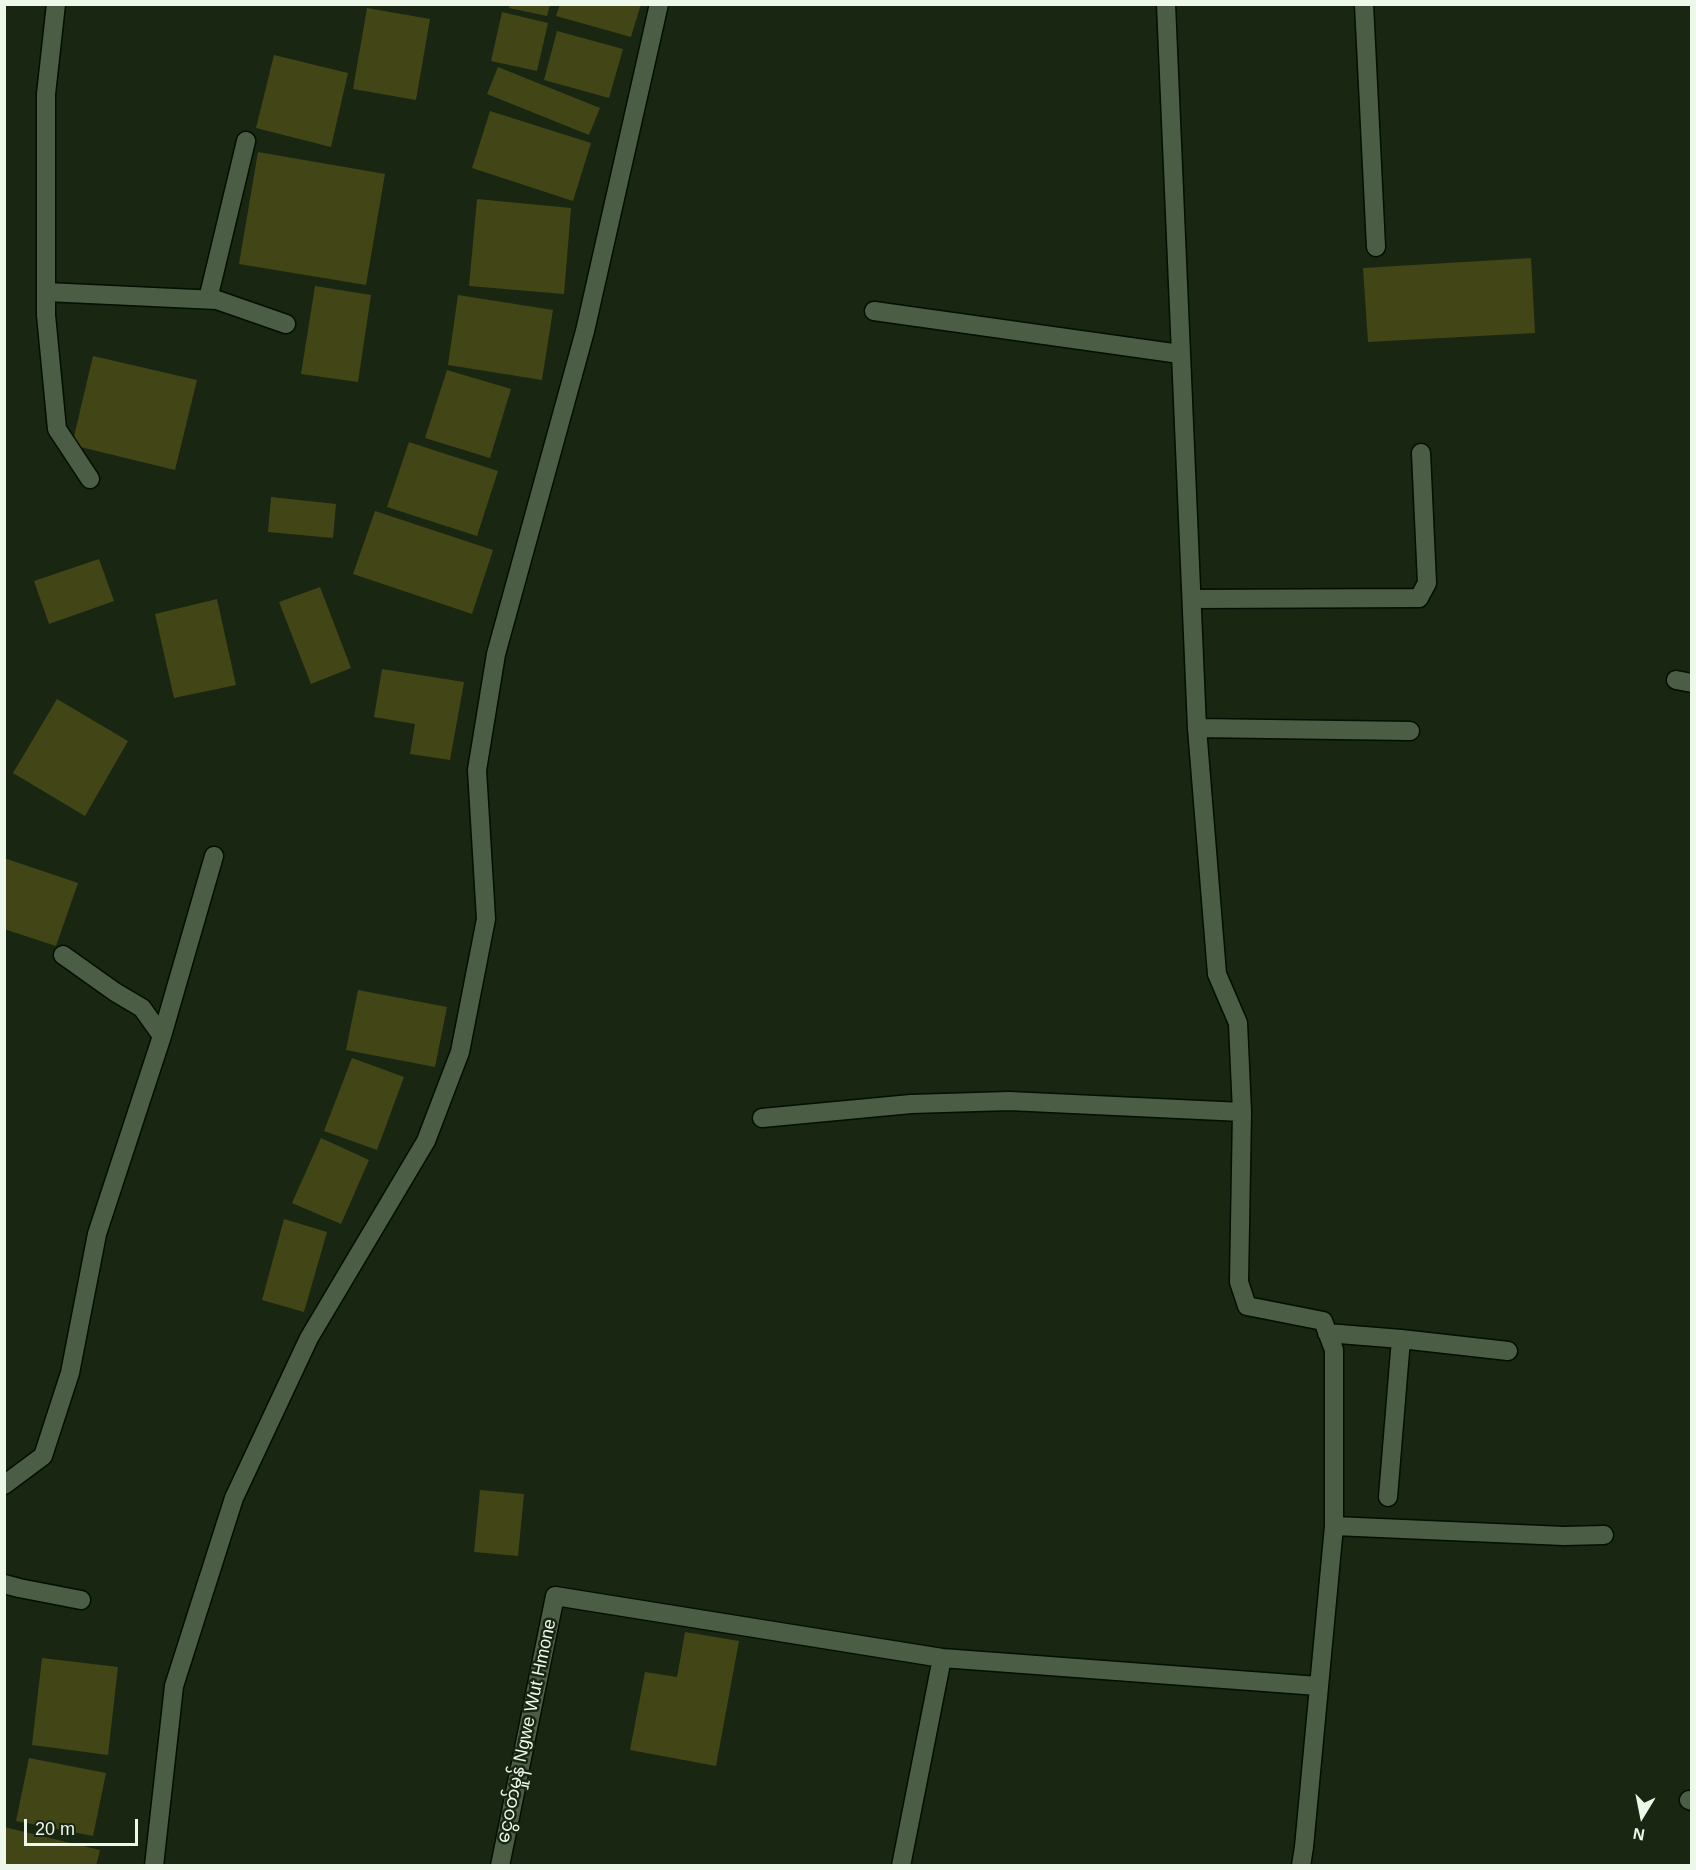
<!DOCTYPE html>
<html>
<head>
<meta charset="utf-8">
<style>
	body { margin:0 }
	#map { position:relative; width:1696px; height:1870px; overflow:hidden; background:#182612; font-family:Arial,sans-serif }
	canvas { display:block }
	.frame { position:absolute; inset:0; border:6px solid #edf7ea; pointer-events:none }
	.north { position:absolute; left:1612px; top:1786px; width:60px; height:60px; -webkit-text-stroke:4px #182612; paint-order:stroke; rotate:190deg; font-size:16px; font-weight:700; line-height:24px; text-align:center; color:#edf7ea }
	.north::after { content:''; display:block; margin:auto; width:21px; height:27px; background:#edf7ea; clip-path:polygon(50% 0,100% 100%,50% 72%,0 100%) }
	.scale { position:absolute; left:24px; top:1819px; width:114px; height:27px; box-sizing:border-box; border:3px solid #edf7ea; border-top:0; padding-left:8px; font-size:18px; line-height:21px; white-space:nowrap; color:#edf7ea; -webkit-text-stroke:4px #182612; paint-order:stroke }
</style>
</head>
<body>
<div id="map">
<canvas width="1696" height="1870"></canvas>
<div class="frame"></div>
<div class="north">N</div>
<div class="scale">20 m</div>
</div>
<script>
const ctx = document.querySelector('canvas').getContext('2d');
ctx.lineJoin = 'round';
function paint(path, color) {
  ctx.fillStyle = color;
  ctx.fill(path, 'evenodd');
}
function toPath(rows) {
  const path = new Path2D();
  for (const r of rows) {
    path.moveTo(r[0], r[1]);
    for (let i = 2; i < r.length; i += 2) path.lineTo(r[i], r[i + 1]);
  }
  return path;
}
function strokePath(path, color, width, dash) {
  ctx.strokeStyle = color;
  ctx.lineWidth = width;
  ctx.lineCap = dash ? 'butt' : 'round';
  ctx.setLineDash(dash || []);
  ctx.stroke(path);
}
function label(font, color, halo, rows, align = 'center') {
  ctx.font = font + ' Arial,"Noto Sans Myanmar",sans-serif';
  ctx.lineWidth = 5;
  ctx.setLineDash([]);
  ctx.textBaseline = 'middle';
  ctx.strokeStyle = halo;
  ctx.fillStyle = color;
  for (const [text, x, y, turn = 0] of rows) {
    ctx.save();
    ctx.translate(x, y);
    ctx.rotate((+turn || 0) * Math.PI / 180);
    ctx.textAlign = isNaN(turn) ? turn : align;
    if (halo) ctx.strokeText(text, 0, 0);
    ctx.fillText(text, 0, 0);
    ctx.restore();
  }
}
paint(toPath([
	[560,4,641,4,631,37,556,16],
	[510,5,550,5,547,16,509,8],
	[367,8,430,19,416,100,353,89],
	[502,12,548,23,537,71,491,61],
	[557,31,623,49,609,98,544,80],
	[274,55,348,73,331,147,256,128],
	[498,67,600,108,589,135,487,94],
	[490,111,591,143,573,201,472,168],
	[258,152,385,174,366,285,239,264],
	[477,199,571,208,564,294,469,286],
	[1531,258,1535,333,1368,342,1363,268],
	[315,286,371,295,358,382,301,374],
	[458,295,553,310,542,380,448,365],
	[93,356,197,380,175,470,72,445],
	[447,370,511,389,490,458,425,438],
	[409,442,498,471,477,536,387,507],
	[271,497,336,504,333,538,268,532],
	[375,511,493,550,472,614,353,574],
	[99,559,114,601,49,624,34,581],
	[320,587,351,668,311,684,279,602],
	[217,599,236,685,174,698,155,614],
	[382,669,464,682,450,760,410,754,415,724,374,717],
	[57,699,128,741,85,816,13,773],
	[4,858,78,883,56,946,4,929],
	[358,990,447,1007,435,1067,346,1050],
	[352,1058,404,1077,377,1150,324,1131],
	[321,1138,369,1160,341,1224,292,1203],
	[284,1219,327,1232,304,1312,262,1300],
	[480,1490,524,1494,518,1556,474,1552],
	[685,1632,739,1641,716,1766,630,1750,645,1672,677,1677],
	[42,1658,118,1667,108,1755,32,1745],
	[29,1758,106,1773,93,1836,16,1821],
	[4,1827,100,1850,96,1866,4,1866]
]), '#424617');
const minor = toPath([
	[56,4,46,94,46,315,57,429,90,479],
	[1166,4,1197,728,1217,974,1238,1023,1242,1112,1239,1282,1247,1306,1323,1321,1334,1350,1334,1526,1304,1847,1301,1866],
	[1364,4,1376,247],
	[46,292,217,300,286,324],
	[208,299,246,141],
	[874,311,1180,354],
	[1192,599,1419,598,1427,583,1421,453],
	[1676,680,1692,683],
	[1197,728,1410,731],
	[63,955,115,992,142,1008,162,1036],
	[762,1118,911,1104,1009,1101,1242,1112],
	[1327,1333,1401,1339,1388,1497],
	[1401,1339,1508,1351],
	[4,1485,43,1456,70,1373,97,1234,162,1036,214,856],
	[1334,1526,1564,1536,1604,1535],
	[4,1584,19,1588,81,1600],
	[1689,1800,1692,1801],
	[154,1866,174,1686,234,1498,309,1338,426,1141,460,1052,486,919,477,770,496,654,585,331,659,4],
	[500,1866,555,1596,942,1658,1318,1686],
	[901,1866,942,1658]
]);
strokePath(minor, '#030f01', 21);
strokePath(minor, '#4c5d46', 18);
label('18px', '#edf7ea', '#182612', [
	["ငွေဝတ်မှုန် Ngwe Wut Hmone",527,1731,-78]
]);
</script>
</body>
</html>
